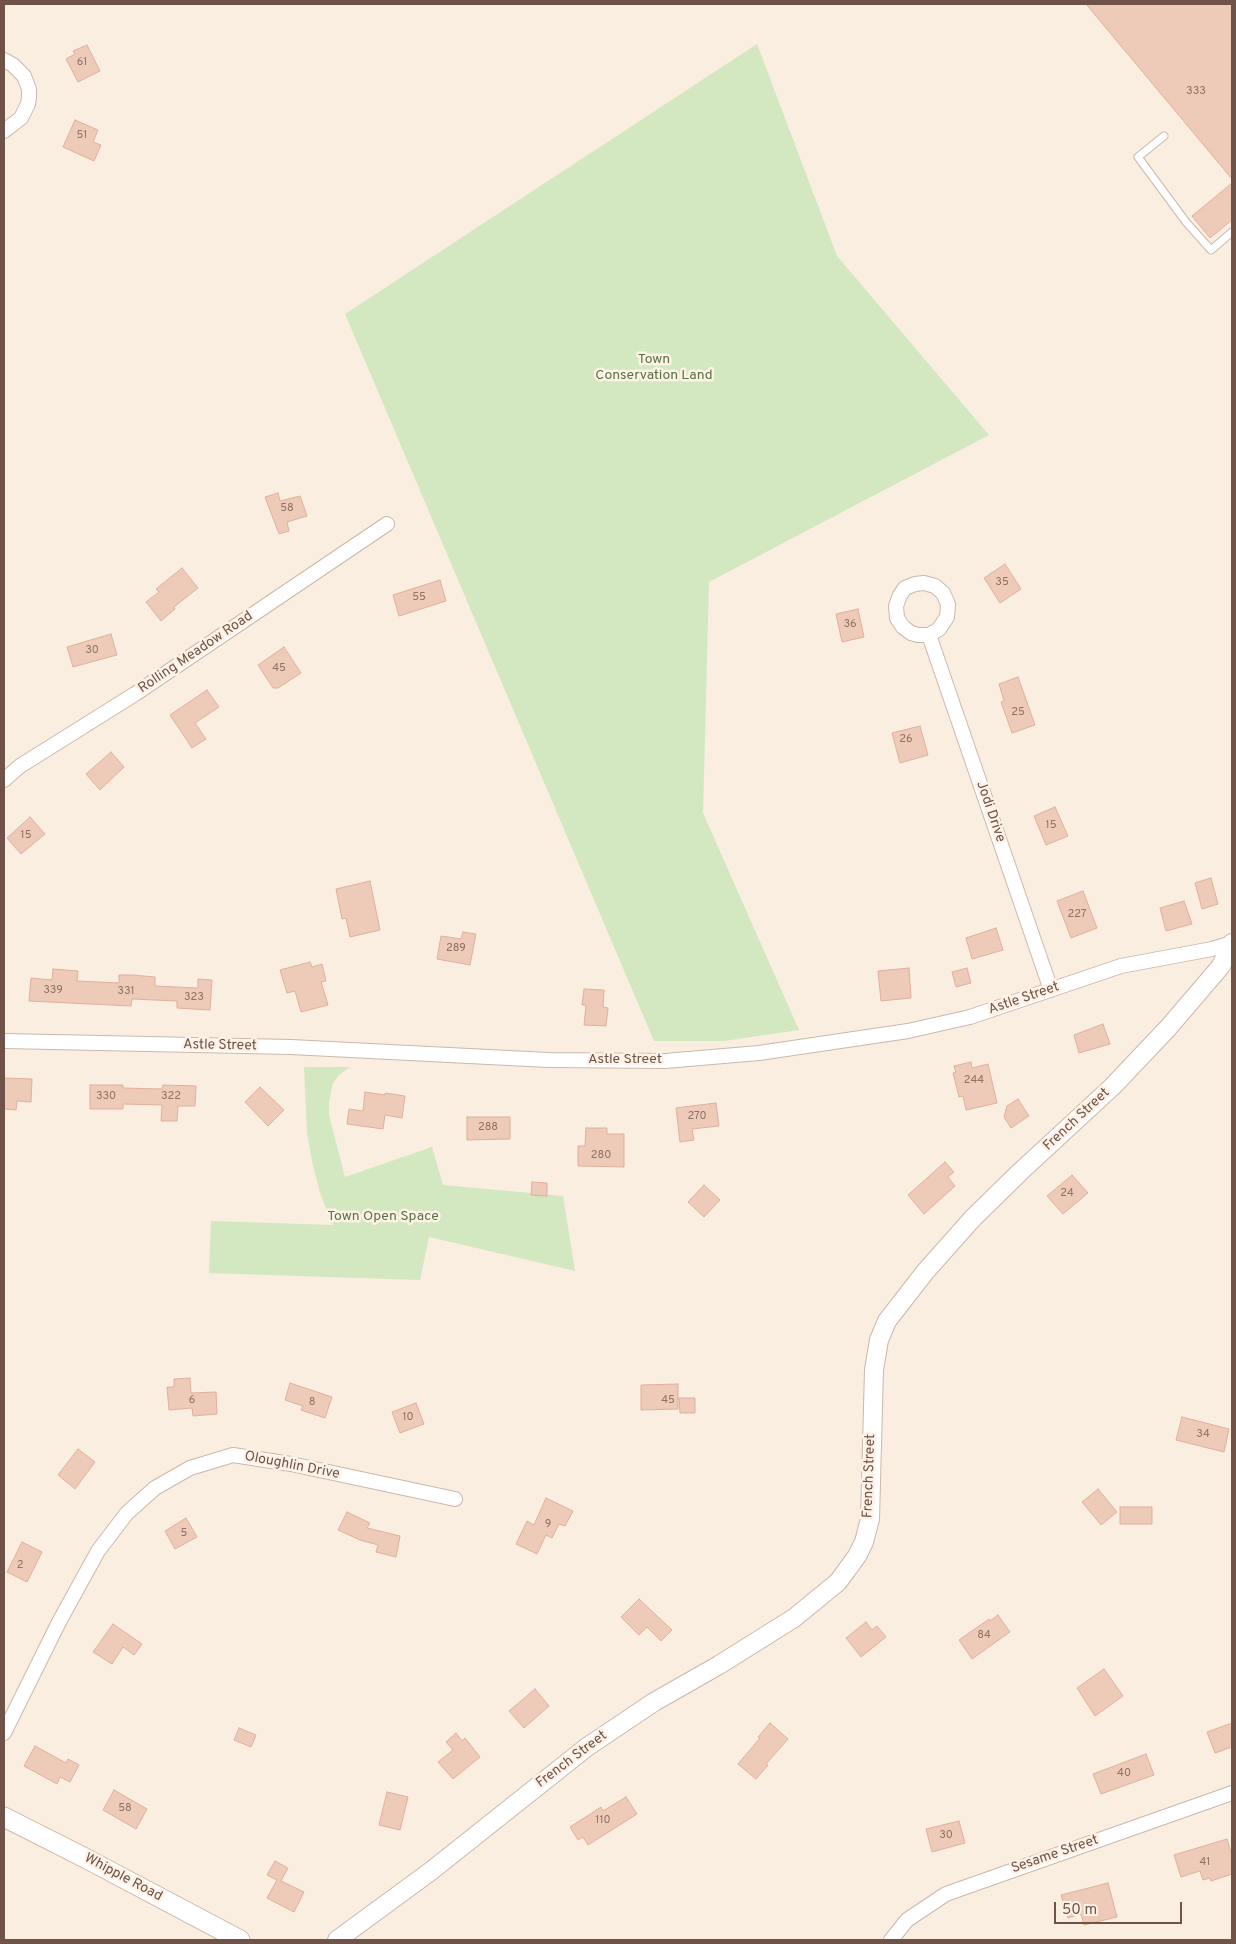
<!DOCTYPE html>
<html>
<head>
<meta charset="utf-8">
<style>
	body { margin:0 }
	#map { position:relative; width:1236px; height:1944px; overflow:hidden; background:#faeee0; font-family:Overpass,sans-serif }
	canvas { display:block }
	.frame { position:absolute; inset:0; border:5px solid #6f5349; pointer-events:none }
	.scale { position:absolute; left:1054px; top:1902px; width:128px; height:22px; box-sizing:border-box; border:2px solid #6f5349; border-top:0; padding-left:6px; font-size:15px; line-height:18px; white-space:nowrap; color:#6f5349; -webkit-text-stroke:4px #fef2e6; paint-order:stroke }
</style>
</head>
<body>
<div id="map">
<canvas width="1236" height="1944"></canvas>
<div class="frame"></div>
<div class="scale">50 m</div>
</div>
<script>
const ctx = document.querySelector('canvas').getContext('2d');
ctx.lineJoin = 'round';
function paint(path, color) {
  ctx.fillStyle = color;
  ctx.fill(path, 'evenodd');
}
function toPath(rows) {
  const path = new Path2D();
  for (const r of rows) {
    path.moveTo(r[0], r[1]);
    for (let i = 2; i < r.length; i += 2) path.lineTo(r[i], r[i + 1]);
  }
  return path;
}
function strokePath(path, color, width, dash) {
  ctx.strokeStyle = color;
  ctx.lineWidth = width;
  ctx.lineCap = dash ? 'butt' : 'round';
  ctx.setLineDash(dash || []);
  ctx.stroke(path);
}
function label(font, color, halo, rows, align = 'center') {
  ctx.font = font + ' Overpass,sans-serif';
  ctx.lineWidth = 5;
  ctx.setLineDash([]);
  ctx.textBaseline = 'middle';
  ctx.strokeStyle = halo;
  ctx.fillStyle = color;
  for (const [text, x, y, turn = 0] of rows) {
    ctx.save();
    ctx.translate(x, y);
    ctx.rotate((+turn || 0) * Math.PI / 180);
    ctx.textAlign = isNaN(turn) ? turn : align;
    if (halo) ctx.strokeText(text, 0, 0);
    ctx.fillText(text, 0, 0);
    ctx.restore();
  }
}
paint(toPath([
	[757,44,837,256,989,435,709,582,703,813,799,1030,724,1041,654,1041,345,314],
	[304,1067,350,1067,339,1075,333,1083,329,1102,329,1115,345,1177,432,1147,443,1185,563,1196,575,1271,429,1237,420,1280,209,1273,211,1221,333,1225,321,1196,313,1166,307,1133]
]), '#d3e7c0');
const building = toPath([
	[1086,4,1232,4,1232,179,1086,4],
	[87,45,100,71,78,82,66,59,75,54,73,51,87,45],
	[75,120,98,130,93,142,101,145,94,161,63,147,75,120],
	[1232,183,1232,220,1210,238,1192,216,1232,183],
	[278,493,280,501,300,496,307,516,287,522,289,531,279,534,265,497,278,493],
	[1005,564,1021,589,1000,603,984,578,1005,564],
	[182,568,198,588,174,607,175,609,161,621,146,602,159,592,156,589,182,568],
	[440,580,446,601,399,616,393,595,440,580],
	[858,609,864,637,842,642,836,614,858,609],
	[111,634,117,655,73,667,67,647,111,634],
	[284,647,301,673,278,688,273,688,258,665,284,647],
	[1018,677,1035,725,1012,733,1001,702,1004,701,999,684,1018,677],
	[207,690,219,707,195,723,206,739,192,748,170,715,207,690],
	[920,726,928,755,900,763,892,733,920,726],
	[111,752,124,767,100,790,86,774,111,752],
	[1055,807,1068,836,1046,845,1034,816,1055,807],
	[30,817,45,834,21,854,7,838,30,817],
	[1211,878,1218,904,1202,909,1195,883,1211,878],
	[370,881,380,930,350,937,346,918,342,919,336,889,370,881],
	[1083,891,1097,928,1071,938,1057,901,1083,891],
	[1184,901,1192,924,1166,931,1160,908,1184,901],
	[996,928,1003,950,972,959,966,938,996,928],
	[463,932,476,934,470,965,437,959,441,936,461,939,463,932],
	[310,962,312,967,322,964,326,981,321,982,328,1005,301,1012,295,991,287,993,280,970,310,962],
	[909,968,911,998,881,1001,878,971,909,968],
	[967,968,971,983,956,987,952,972,967,968],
	[53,969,78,971,77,981,119,983,119,975,133,975,155,977,155,986,198,988,198,979,212,980,210,1010,177,1008,177,1001,132,999,131,1006,29,1001,31,978,52,980,53,969],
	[584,989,604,990,603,1007,608,1008,606,1026,584,1025,586,1005,582,1005,584,989],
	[1103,1024,1110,1044,1079,1053,1074,1035,1103,1024],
	[971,1062,972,1068,988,1064,997,1103,966,1110,963,1096,959,1097,953,1073,956,1072,954,1066,971,1062],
	[4,1078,32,1079,31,1102,17,1101,16,1110,4,1109,4,1078],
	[90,1085,123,1085,123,1088,162,1089,163,1085,196,1086,195,1106,178,1106,177,1121,161,1121,162,1105,123,1104,123,1109,90,1109,90,1085],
	[260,1087,284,1110,268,1126,245,1102,260,1087],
	[365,1092,385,1095,385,1093,405,1096,402,1118,385,1115,383,1129,347,1124,349,1109,363,1111,365,1092],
	[1018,1099,1029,1116,1011,1128,1004,1117,1007,1106,1018,1099],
	[716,1103,719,1126,692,1129,694,1140,680,1142,676,1108,716,1103],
	[467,1117,510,1117,510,1139,467,1140,467,1117],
	[586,1128,607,1128,607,1134,624,1134,624,1167,578,1166,578,1146,585,1146,586,1128],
	[945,1162,954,1172,948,1177,955,1186,924,1214,908,1195,945,1162],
	[1072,1175,1088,1193,1063,1214,1047,1196,1072,1175],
	[532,1182,547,1183,547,1196,531,1195,532,1182],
	[704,1185,720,1200,704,1217,688,1202,704,1185],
	[190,1378,191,1393,216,1392,217,1414,193,1416,192,1408,169,1410,167,1387,174,1387,174,1379,190,1378],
	[290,1383,332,1397,325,1418,301,1410,303,1406,285,1400,290,1383],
	[678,1384,678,1409,641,1410,641,1385,678,1384],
	[679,1398,695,1398,695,1413,680,1413,679,1398],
	[416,1403,424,1424,400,1433,392,1412,416,1403],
	[1182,1417,1229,1429,1224,1452,1176,1440,1182,1417],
	[78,1449,95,1462,75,1489,58,1475,78,1449],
	[1098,1489,1117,1512,1101,1525,1082,1502,1098,1489],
	[546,1498,573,1511,565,1526,559,1524,552,1538,546,1535,537,1554,516,1544,527,1521,534,1525,546,1498],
	[1120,1507,1152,1507,1152,1524,1120,1524,1120,1507],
	[347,1512,370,1523,367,1528,400,1536,396,1557,376,1552,378,1545,360,1540,338,1530,347,1512],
	[186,1518,197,1537,175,1549,165,1531,186,1518],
	[22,1542,42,1552,27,1582,7,1572,22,1542],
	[639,1599,672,1630,661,1641,647,1627,639,1635,621,1617,639,1599],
	[998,1615,1010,1632,972,1659,959,1640,989,1619,990,1621,998,1615],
	[866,1622,872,1630,877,1626,886,1637,861,1657,846,1638,866,1622],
	[113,1624,142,1644,134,1655,123,1647,112,1664,93,1652,113,1624],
	[1104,1669,1123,1696,1095,1716,1077,1688,1104,1669],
	[535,1689,549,1706,524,1728,509,1711,535,1689],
	[770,1723,788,1739,766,1764,768,1765,756,1779,738,1764,760,1738,758,1737,770,1723],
	[1232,1723,1232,1747,1215,1753,1207,1732,1232,1723],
	[239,1728,256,1735,251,1747,234,1740,239,1728],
	[456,1733,462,1741,465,1738,480,1757,453,1779,438,1762,453,1750,446,1742,456,1733],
	[35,1746,66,1763,68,1759,79,1765,70,1782,60,1777,57,1784,24,1766,35,1746],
	[1146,1754,1154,1775,1101,1794,1093,1774,1146,1754],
	[114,1790,147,1809,136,1829,103,1810,114,1790],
	[387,1792,408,1797,400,1830,379,1825,387,1792],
	[626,1797,637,1814,588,1845,583,1837,578,1840,570,1827,601,1807,603,1811,626,1797],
	[959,1821,965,1843,932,1852,926,1829,959,1821],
	[1227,1839,1232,1856,1232,1874,1211,1881,1210,1878,1203,1880,1200,1871,1181,1877,1174,1855,1227,1839],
	[275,1861,288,1868,281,1881,304,1892,294,1912,267,1898,277,1880,267,1875,275,1861],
	[1108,1883,1117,1917,1084,1925,1081,1914,1068,1918,1061,1895,1108,1883]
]);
paint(building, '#eecab9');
strokePath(building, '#e0af9b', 1);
const service = toPath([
	[1164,136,1138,157,1186,222,1211,250,1232,232]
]);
const minor = toPath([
	[4,60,13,65,24,76,29,89,29,97,28,104,21,118,4,131],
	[929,635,918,635,911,633,903,627,897,618,896,606,900,595,905,588,915,584,924,583,935,586,943,593,948,604,947,617,939,629,929,635,1051,990],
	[4,780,20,766,135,694,387,524],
	[4,1041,291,1047,548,1060,665,1061,759,1053,908,1031,970,1017,1121,966,1212,949,1232,943],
	[4,1733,59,1622,98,1551,127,1513,155,1488,190,1468,233,1455,291,1464,455,1499],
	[891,1940,907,1920,946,1894,1232,1793]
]);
const tertiary = toPath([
	[337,1940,431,1871,587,1747,654,1702,719,1665,794,1618,838,1582,857,1556,864,1542,870,1519,874,1370,879,1340,887,1321,925,1272,973,1218,1020,1172,1112,1087,1168,1028,1221,966,1232,943]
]);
const secondary = toPath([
	[4,1817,87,1859,240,1940]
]);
strokePath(service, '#ccb7ab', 9);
strokePath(minor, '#ccb7ab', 16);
strokePath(tertiary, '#ccb7ab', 20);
strokePath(secondary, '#cfb6a8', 21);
strokePath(service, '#fff', 7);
strokePath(minor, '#fff', 14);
strokePath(tertiary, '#fff', 18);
strokePath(secondary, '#fff', 19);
label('11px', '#8f7165', null, [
	["61",82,63],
	["333",1196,92],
	["51",82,136],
	["58",287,509],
	["35",1002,583],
	["55",419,598],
	["36",850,625],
	["30",92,651],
	["45",279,669],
	["25",1018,713],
	["26",906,740],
	["15",1051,826],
	["15",26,836],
	["227",1077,915],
	["289",456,949],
	["339",53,991],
	["331",126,992],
	["323",194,998],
	["244",974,1081],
	["330",106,1097],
	["322",171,1097],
	["270",697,1117],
	["288",488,1128],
	["280",601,1156],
	["24",1067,1194],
	["6",192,1401],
	["45",668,1401],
	["8",312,1403],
	["10",408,1418],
	["34",1203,1435],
	["9",548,1525],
	["5",184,1534],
	["2",20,1566],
	["84",984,1636],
	["40",1124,1774],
	["58",125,1809],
	["110",603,1821],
	["30",946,1836],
	["41",1205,1863]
]);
label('14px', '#567542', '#fef2e6', [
	["Town",654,360],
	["Conservation Land",654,376],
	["Town Open Space",383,1217]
]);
label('14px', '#6f5349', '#fef2e6', [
	["Rolling Meadow Road",196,653,-34],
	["Jodi Drive",990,812,71],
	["Astle Street",1024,999,-19],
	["Astle Street",220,1046,1],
	["Astle Street",625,1060],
	["French Street",1077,1120,-43],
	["Oloughlin Drive",292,1466,11],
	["French Street",870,1476,-88],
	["French Street",572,1760,-37],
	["Sesame Street",1055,1855,-19],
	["Whipple Road",123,1878,28]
]);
</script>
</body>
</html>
